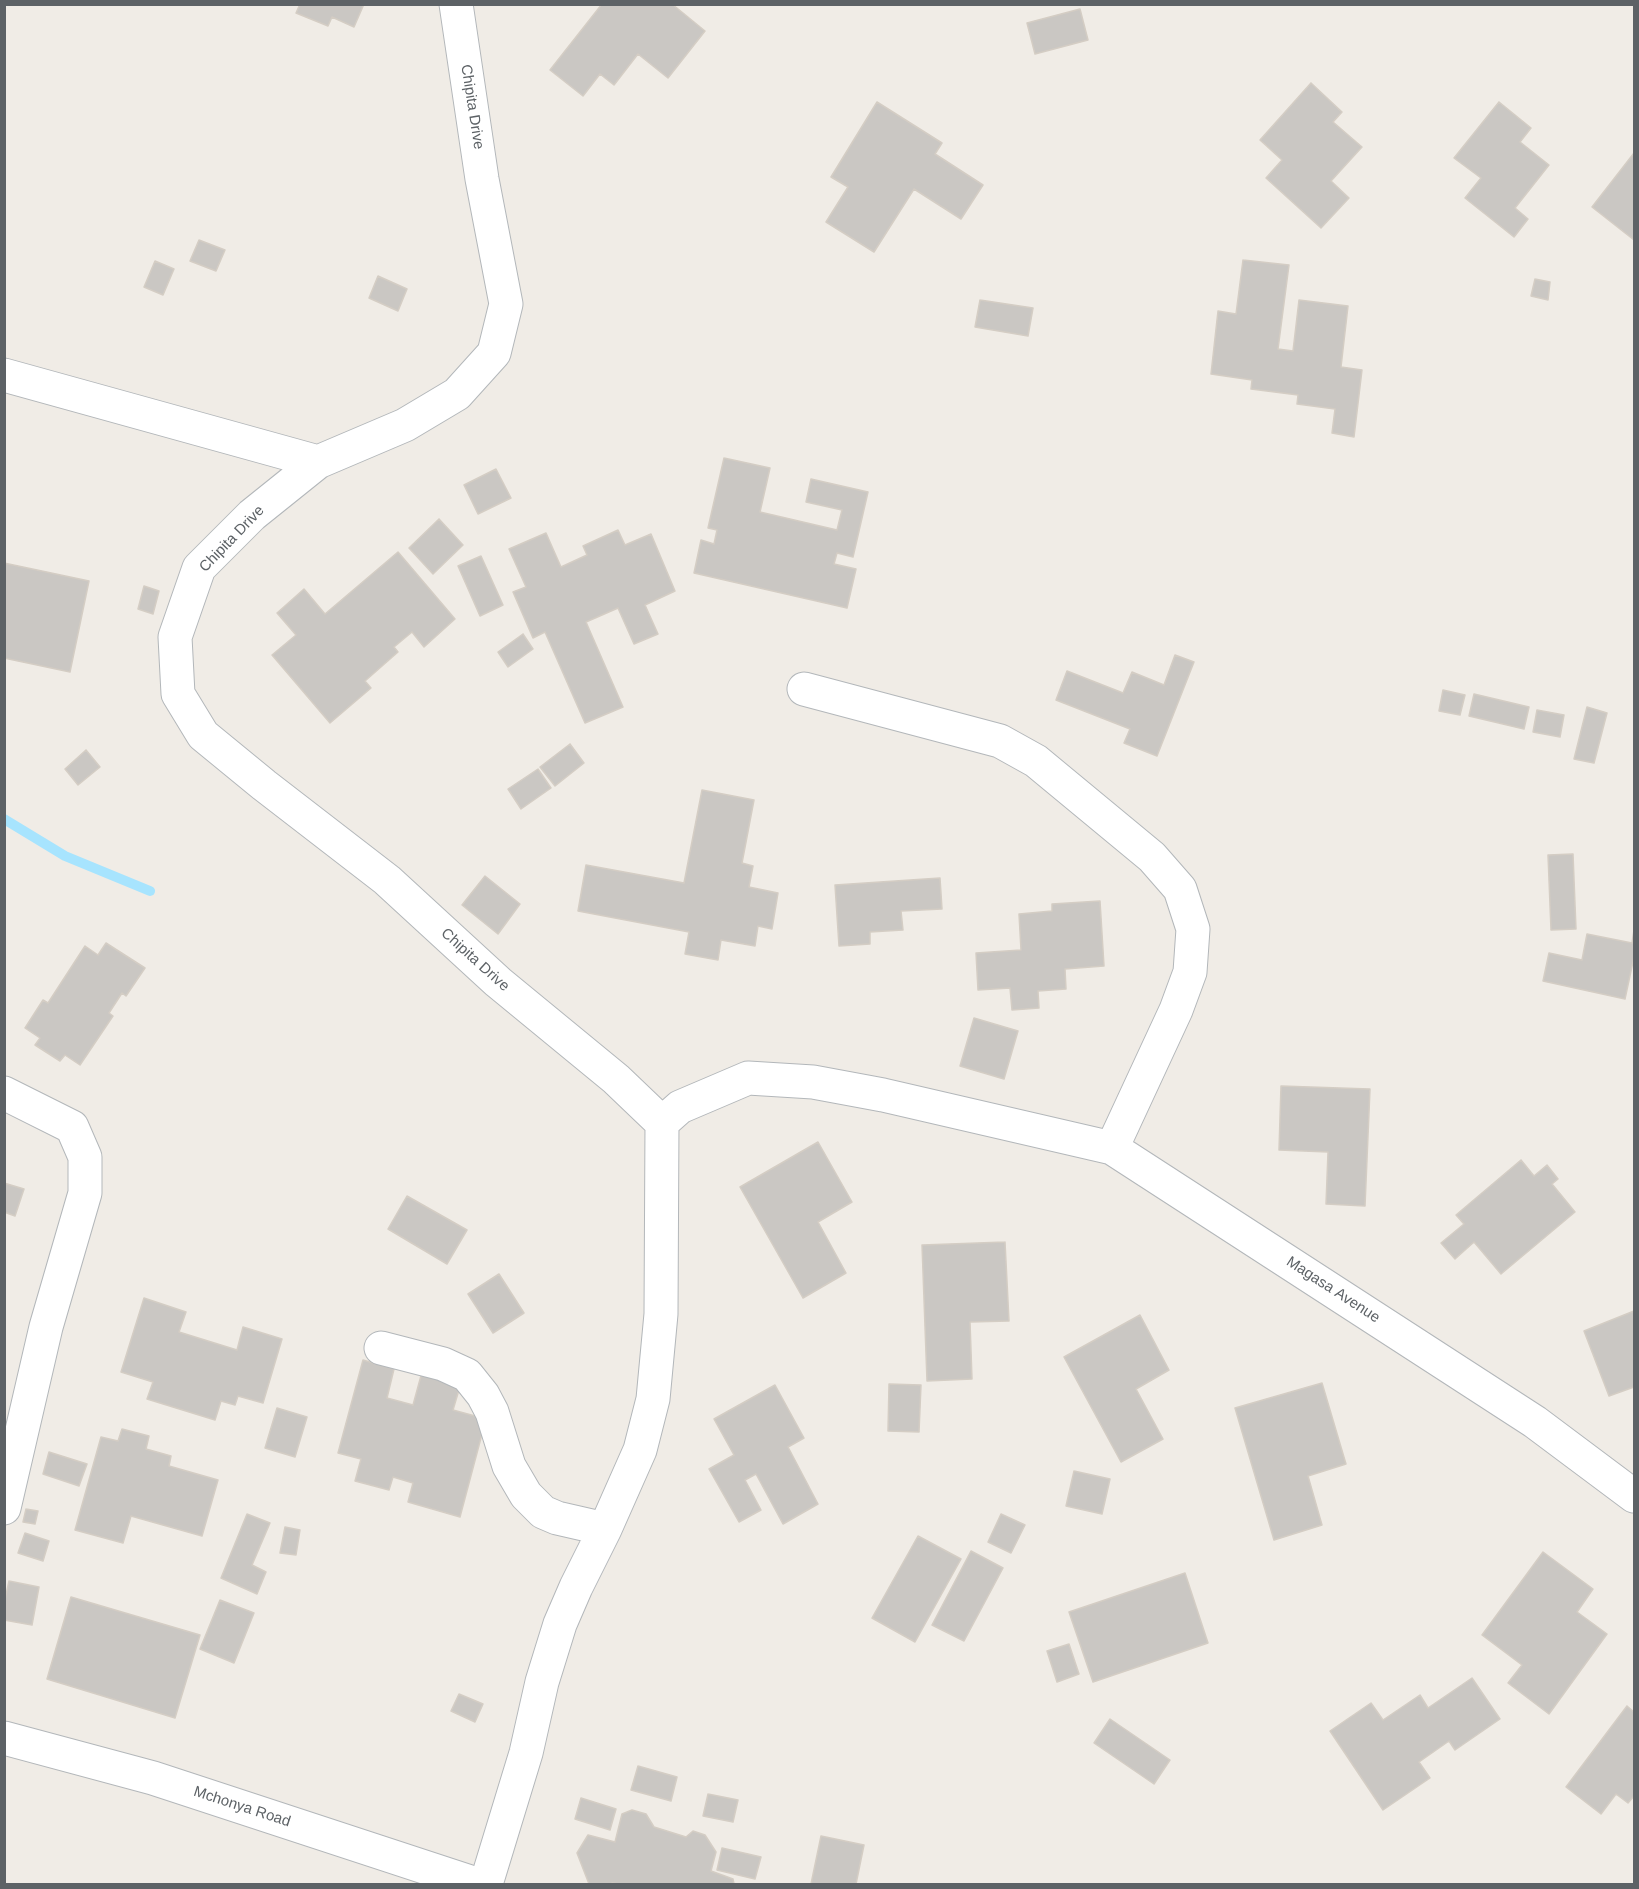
<!DOCTYPE html>
<html>
<head>
<meta charset="utf-8">
<style>
	body { margin:0 }
	#map { position:relative; width:1639px; height:1889px; overflow:hidden; background:#f0ece6; font-family:Arial,sans-serif }
	canvas { display:block }
	.frame { position:absolute; inset:0; border:6px solid #5d6266; pointer-events:none }
</style>
</head>
<body>
<div id="map">
<canvas width="1639" height="1889"></canvas>
<div class="frame"></div>
</div>
<script>
const ctx = document.querySelector('canvas').getContext('2d');
ctx.lineJoin = 'round';
function toPath(rows) {
  const path = new Path2D();
  for (const r of rows) {
    path.moveTo(r[0], r[1]);
    for (let i = 2; i < r.length; i += 2) path.lineTo(r[i], r[i + 1]);
  }
  return path;
}
function strokePath(path, color, width, dash) {
  ctx.strokeStyle = color;
  ctx.lineWidth = width;
  ctx.lineCap = dash ? 'butt' : 'round';
  ctx.setLineDash(dash || []);
  ctx.stroke(path);
}
function paint(path, color) {
  ctx.fillStyle = color;
  ctx.fill(path, 'evenodd');
}
function label(font, color, halo, rows, align = 'center') {
  ctx.font = font + ' Arial,sans-serif';
  ctx.lineWidth = 4.5;
  ctx.setLineDash([]);
  ctx.textBaseline = 'middle';
  ctx.strokeStyle = halo;
  ctx.fillStyle = color;
  for (const [text, x, y, turn = 0] of rows) {
    ctx.save();
    ctx.translate(x, y);
    ctx.rotate((+turn || 0) * Math.PI / 180);
    ctx.textAlign = isNaN(turn) ? turn : align;
    if (halo) ctx.strokeText(text, 0, 0);
    ctx.fillText(text, 0, 0);
    ctx.restore();
  }
}
strokePath(toPath([
	[4,819,65,856,150,891]
]), '#a7e4fe', 10);
const building = toPath([
	[300,4,364,4,354,27,332,17,328,26,296,13,300,4],
	[602,4,672,4,705,31,668,78,638,54,614,85,600,74,583,96,550,70,602,4],
	[1080,9,1088,40,1035,54,1027,23,1080,9],
	[1311,83,1342,112,1333,122,1362,147,1331,181,1349,198,1321,228,1266,178,1282,160,1260,140,1311,83],
	[877,102,942,143,935,154,983,185,961,219,914,189,874,252,826,222,848,187,831,177,877,102],
	[1499,102,1531,128,1520,142,1549,165,1515,208,1528,219,1514,237,1465,198,1481,178,1454,158,1499,102],
	[1634,153,1634,240,1592,207,1634,153],
	[199,240,225,250,216,271,190,261,199,240],
	[1243,260,1289,265,1278,349,1293,351,1299,300,1348,306,1341,367,1362,370,1354,437,1332,433,1335,409,1297,404,1298,395,1251,389,1252,380,1211,374,1218,311,1236,314,1243,260],
	[155,261,174,269,163,295,144,287,155,261],
	[378,276,407,289,398,311,369,298,378,276],
	[1535,279,1550,282,1548,300,1531,296,1535,279],
	[980,300,1033,308,1028,336,975,327,980,300],
	[724,458,770,468,760,512,837,530,842,510,806,502,811,479,868,492,853,557,837,553,834,564,856,569,847,608,694,573,701,540,714,544,717,530,708,528,724,458],
	[496,469,511,498,478,514,464,485,496,469],
	[439,519,463,545,433,574,409,548,439,519],
	[618,530,625,545,651,534,675,591,645,605,658,634,634,644,618,608,586,622,623,707,585,723,545,632,533,638,513,592,526,587,509,549,546,533,561,567,587,555,583,546,618,530],
	[398,552,455,619,424,647,412,632,394,647,398,652,365,681,371,688,330,723,272,655,296,635,277,613,304,589,325,614,398,552],
	[481,556,503,605,480,616,458,566,481,556],
	[4,563,89,581,70,672,4,658,4,563],
	[144,586,159,591,153,614,138,609,144,586],
	[523,634,533,649,508,667,498,652,523,634],
	[1175,655,1194,662,1157,756,1124,743,1130,729,1056,700,1067,671,1123,693,1132,672,1164,685,1175,655],
	[1443,690,1465,695,1460,715,1439,711,1443,690],
	[1474,694,1529,707,1524,729,1469,716,1474,694],
	[1587,707,1607,713,1594,763,1574,759,1587,707],
	[1537,710,1564,715,1560,737,1533,732,1537,710],
	[570,744,584,763,555,786,540,767,570,744],
	[86,750,100,767,78,785,65,769,86,750],
	[538,769,551,788,521,809,508,789,538,769],
	[702,790,754,800,742,863,753,866,749,887,778,893,772,929,758,926,755,946,721,940,718,960,685,954,689,932,578,911,586,865,684,883,702,790],
	[1573,854,1576,929,1551,930,1548,855,1573,854],
	[485,876,520,904,498,934,462,905,485,876],
	[940,878,942,909,901,911,903,930,870,932,870,944,839,946,835,885,940,878],
	[1100,901,1104,966,1065,969,1066,989,1038,991,1039,1008,1012,1010,1010,988,978,990,976,953,1021,950,1019,914,1052,911,1052,904,1100,901],
	[1634,930,1634,957,1625,999,1543,981,1549,953,1582,960,1587,934,1632,943,1634,930],
	[106,943,145,968,126,996,122,993,109,1013,113,1016,80,1065,65,1055,60,1061,35,1045,40,1038,25,1028,43,1000,48,1003,85,946,98,955,106,943],
	[974,1018,1018,1031,1004,1079,960,1066,974,1018],
	[1281,1086,1370,1089,1365,1206,1326,1204,1328,1152,1279,1150,1281,1086],
	[818,1142,852,1202,818,1222,846,1273,803,1298,740,1187,818,1142],
	[1521,1160,1534,1176,1547,1165,1558,1179,1552,1184,1575,1212,1501,1274,1474,1242,1455,1259,1441,1243,1464,1224,1456,1215,1521,1160],
	[4,1183,24,1189,15,1216,4,1212,4,1183],
	[407,1196,467,1230,447,1264,388,1229,407,1196],
	[1005,1242,1009,1321,970,1322,972,1379,927,1381,922,1245,1005,1242],
	[499,1274,524,1313,493,1333,468,1294,499,1274],
	[144,1298,186,1312,179,1332,237,1350,243,1327,282,1339,263,1403,238,1396,235,1405,221,1401,215,1420,147,1399,153,1382,121,1372,144,1298],
	[1634,1311,1634,1387,1609,1396,1584,1331,1634,1311],
	[1140,1315,1169,1370,1136,1389,1163,1439,1121,1462,1064,1357,1140,1315],
	[363,1360,394,1369,387,1398,413,1405,422,1372,461,1383,453,1410,486,1419,460,1517,408,1502,413,1483,393,1477,389,1490,355,1481,361,1459,338,1453,363,1360],
	[1322,1383,1346,1464,1308,1476,1322,1525,1274,1540,1235,1408,1322,1383],
	[889,1384,921,1385,919,1432,888,1431,889,1384],
	[775,1385,804,1438,788,1447,818,1504,783,1524,756,1474,745,1480,761,1510,739,1522,709,1469,734,1455,714,1419,775,1385],
	[277,1408,307,1417,295,1457,265,1448,277,1408],
	[122,1429,149,1436,146,1449,171,1456,169,1466,218,1480,202,1536,131,1516,123,1543,75,1530,101,1437,118,1441,122,1429],
	[49,1452,87,1464,79,1486,43,1474,49,1452],
	[1074,1471,1110,1479,1102,1514,1066,1506,1074,1471],
	[26,1509,38,1511,35,1524,23,1522,26,1509],
	[247,1514,270,1523,252,1565,266,1572,257,1594,221,1578,247,1514],
	[1001,1514,1025,1525,1011,1553,988,1542,1001,1514],
	[285,1527,300,1530,296,1555,280,1553,285,1527],
	[25,1533,49,1541,43,1561,18,1553,25,1533],
	[918,1536,961,1559,915,1642,872,1618,918,1536],
	[971,1551,1003,1568,964,1641,932,1625,971,1551],
	[1543,1552,1593,1589,1577,1612,1607,1634,1549,1714,1508,1683,1522,1665,1482,1635,1543,1552],
	[1185,1573,1208,1643,1093,1682,1069,1612,1185,1573],
	[9,1581,39,1587,32,1625,4,1620,4,1604,9,1581],
	[71,1597,200,1635,175,1718,47,1679,71,1597],
	[220,1600,254,1613,234,1663,200,1649,220,1600],
	[1069,1644,1079,1674,1057,1682,1047,1651,1069,1644],
	[1472,1678,1500,1719,1455,1750,1449,1741,1419,1762,1430,1778,1383,1810,1330,1731,1371,1703,1383,1720,1420,1695,1428,1708,1472,1678],
	[459,1694,483,1704,475,1722,451,1711,459,1694],
	[1627,1706,1634,1712,1634,1796,1628,1803,1616,1794,1601,1814,1566,1787,1627,1706],
	[1110,1719,1170,1760,1154,1784,1094,1743,1110,1719],
	[638,1766,677,1777,671,1801,631,1790,638,1766],
	[708,1794,738,1800,733,1822,703,1816,708,1794],
	[581,1798,616,1809,610,1830,575,1819,581,1798],
	[632,1810,646,1814,654,1827,686,1837,693,1831,705,1835,716,1852,711,1871,733,1879,734,1884,618,1884,612,1883,612,1884,589,1884,577,1853,588,1835,615,1842,622,1814,632,1810],
	[821,1836,864,1845,856,1884,860,1884,811,1884,821,1836],
	[722,1848,761,1857,755,1879,717,1870,722,1848]
]);
paint(building, '#cac7c3');
strokePath(building, '#d4cdc4', 1.5);
const minor = toPath([
	[456,4,482,179,506,304,494,353,457,394,405,425,318,462,252,515,199,568,175,637,178,694,203,735,264,785,387,880,498,982,616,1079,662,1123],
	[4,375,318,462],
	[804,689,1000,741,1036,761,1152,857,1180,889,1193,929,1190,972,1176,1010,1112,1148],
	[4,1093,72,1127,85,1157,85,1193,46,1327,4,1508],
	[381,1348,443,1364,467,1375,483,1395,492,1412,509,1466,526,1495,543,1512,557,1518,605,1529],
	[4,1738,153,1778,476,1884],
	[486,1884,526,1753,542,1682,560,1624,576,1587,605,1529,640,1450,653,1399,661,1314,662,1123,680,1107,748,1078,813,1082,883,1095,1112,1148,1535,1422,1634,1496]
]);
strokePath(minor, '#b3b7ba', 35);
strokePath(minor, '#fff', 33);
label('15px', '#5d6266', '#fff', [
	["Chipita Drive",472,107,81],
	["Chipita Drive",232,539,-46],
	["Chipita Drive",475,960,42],
	["Magasa Avenue",1333,1290,33],
	["Mchonya Road",242,1807,18]
]);
</script>
</body>
</html>
